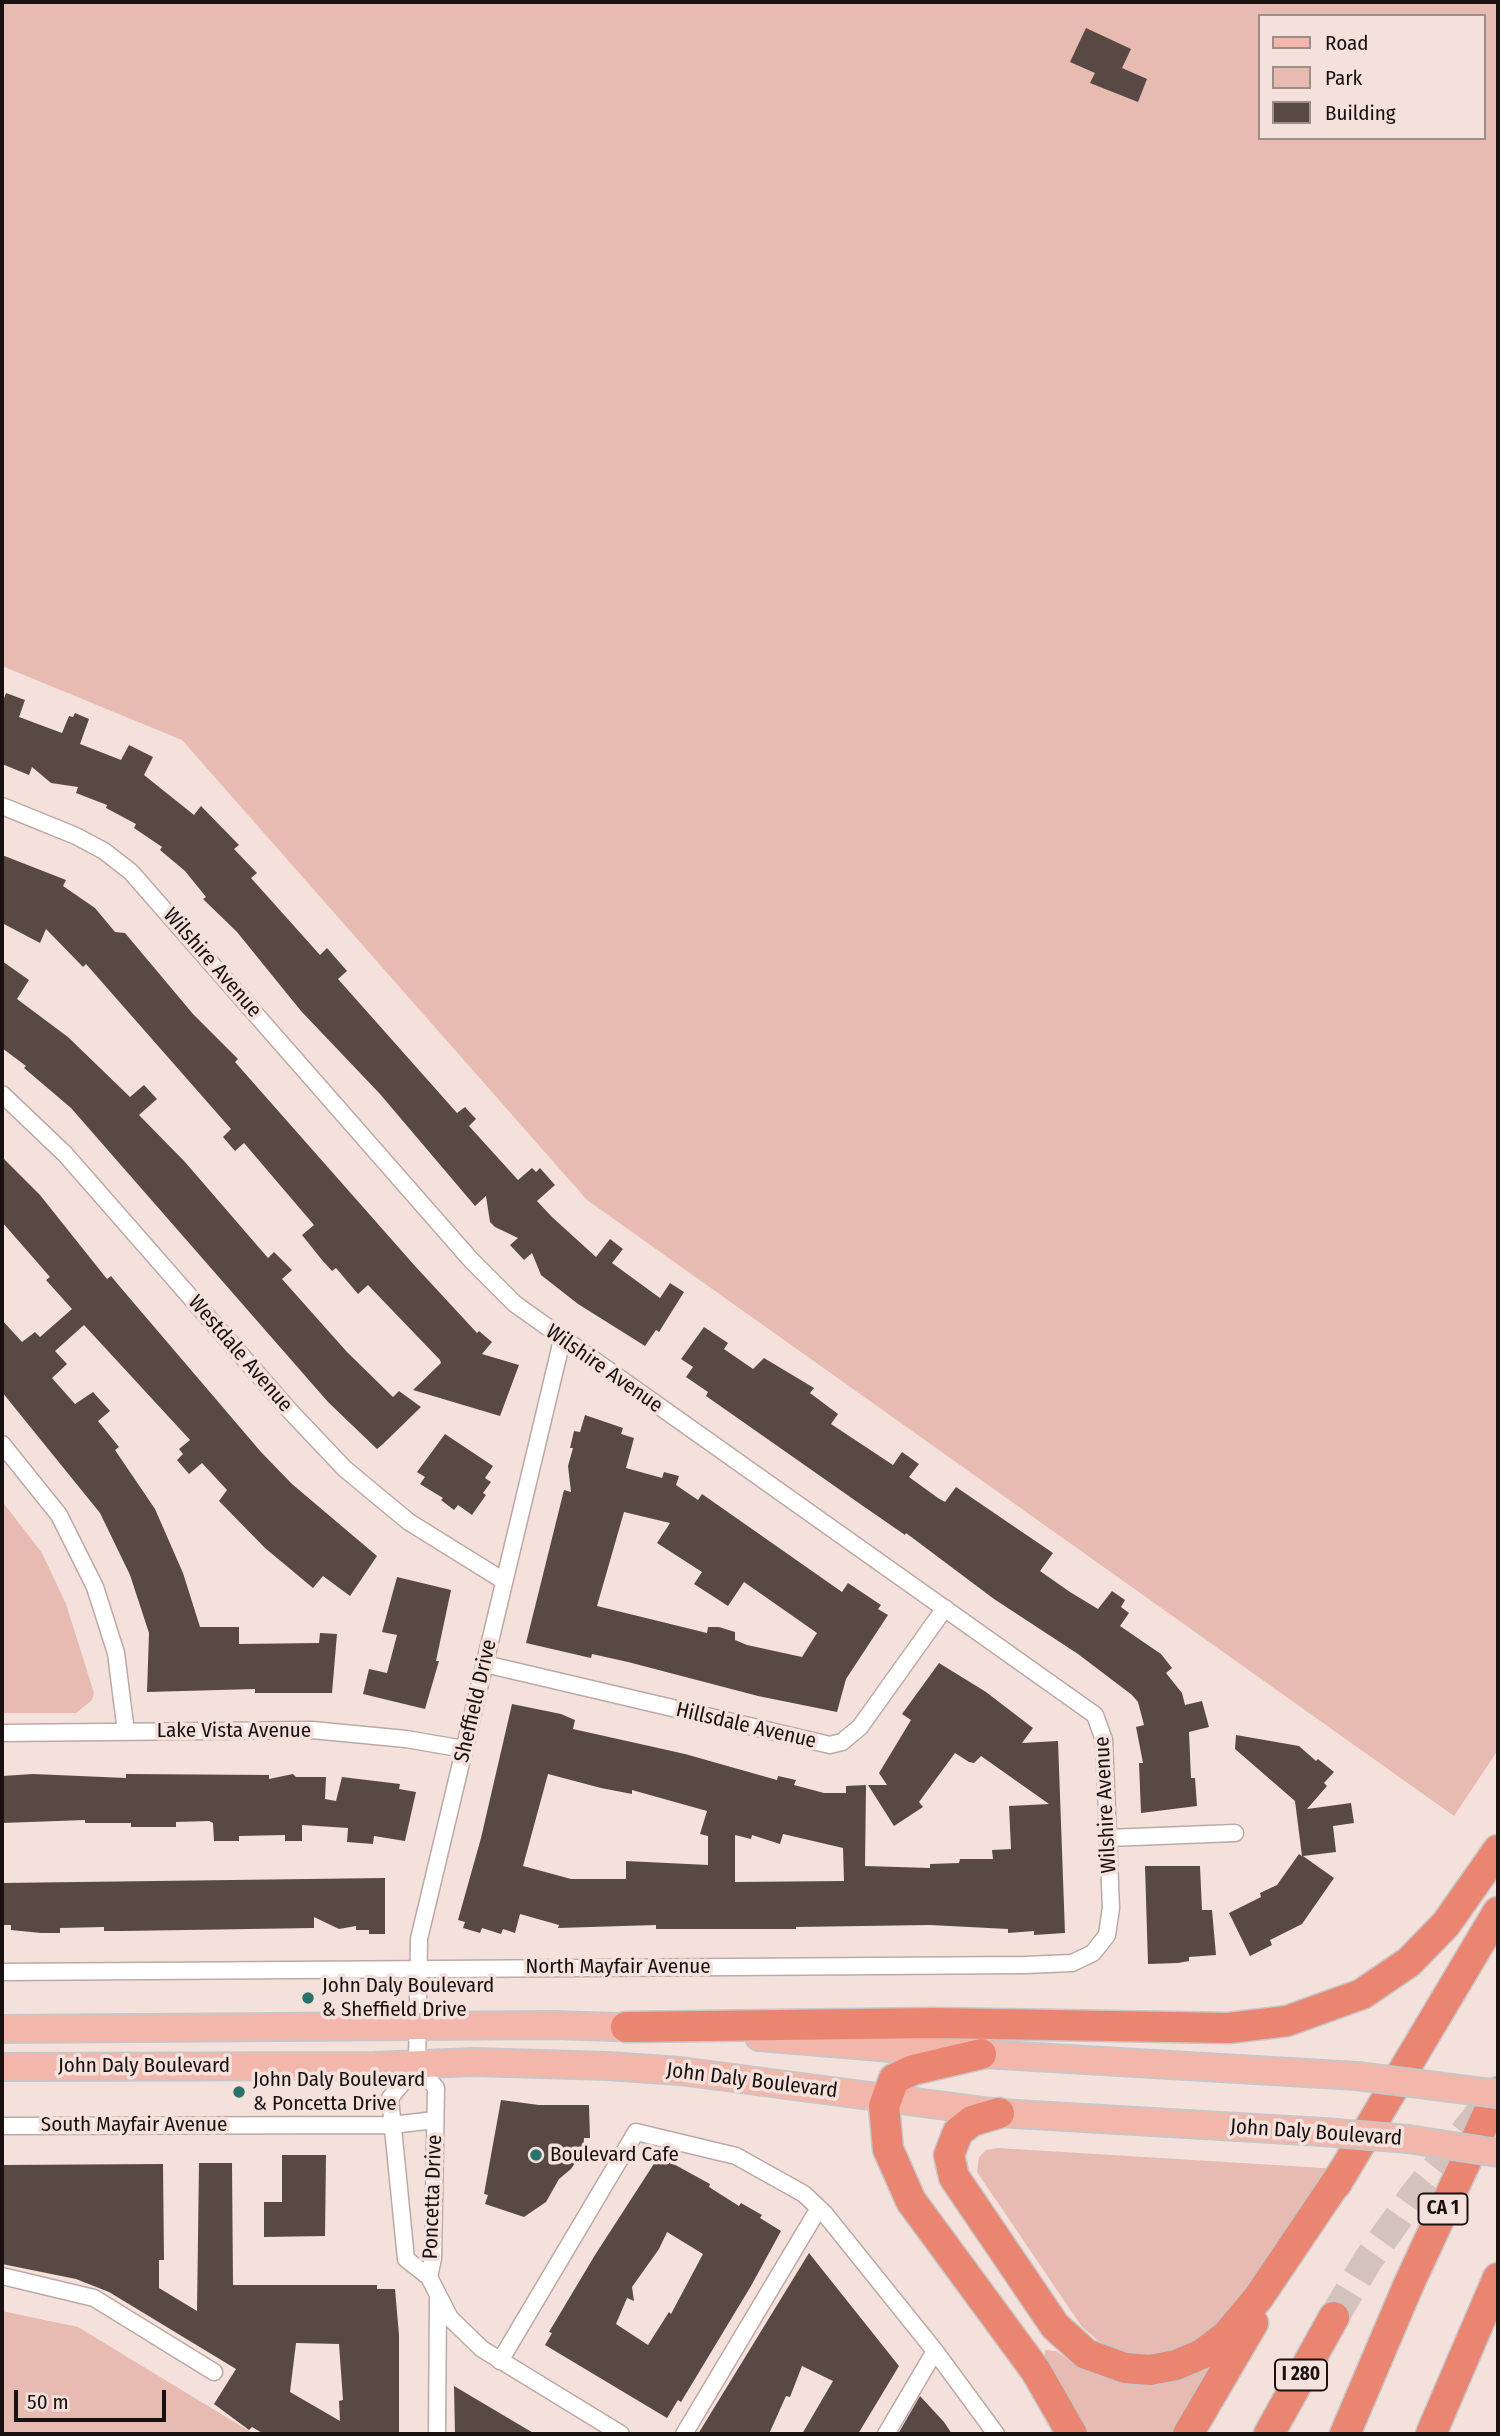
<!DOCTYPE html>
<html>
<head>
<meta charset="utf-8">
<style>
	body { margin:0 }
	#map { position:relative; width:1500px; height:2436px; overflow:hidden; background:#f5e1dc; font-family:"Fira Sans Condensed",sans-serif }
	canvas { display:block }
	.frame { position:absolute; inset:0; border:4px solid #181110; pointer-events:none }
	.legend { position:absolute; left:1258px; top:14px; width:228px; height:126px; box-sizing:border-box; background:#f5e1dc; border:2px solid #9d8e8a; margin:0; padding:9px 12px; list-style:none; font-size:21px; color:#181110 }
	.legend li { display:flex; align-items:center; gap:14px; height:35px }
	.legend b { width:35px; border:2px solid #9d8e8a }
	.scale { position:absolute; left:14px; top:2390px; width:152px; height:32px; box-sizing:border-box; border:4px solid #181110; border-top:0; padding-left:9px; font-size:21px; line-height:24px; white-space:nowrap; color:#181110; -webkit-text-stroke:5px #f5e1dc; paint-order:stroke }
</style>
</head>
<body>
<div id="map">
<canvas width="1500" height="2436"></canvas>
<div class="frame"></div>
<ul class="legend">
<li><b style="height:9px;background:#f2b6aa"></b>Road</li>
<li><b style="height:19px;background:#e7bbb1"></b>Park</li>
<li><b style="height:19px;background:#594945"></b>Building</li>
</ul>
<div class="scale">50 m</div>
</div>
<script>
const ctx = document.querySelector('canvas').getContext('2d');
ctx.lineJoin = 'round';
function paint(path, color) {
  ctx.fillStyle = color;
  ctx.fill(path, 'evenodd');
}
function toPath(rows) {
  const path = new Path2D();
  for (const r of rows) {
    path.moveTo(r[0], r[1]);
    for (let i = 2; i < r.length; i += 2) path.lineTo(r[i], r[i + 1]);
  }
  return path;
}
function strokePath(path, color, width, dash) {
  ctx.strokeStyle = color;
  ctx.lineWidth = width;
  ctx.lineCap = dash ? 'butt' : 'round';
  ctx.setLineDash(dash || []);
  ctx.stroke(path);
}
function label(font, color, halo, rows, align = 'center') {
  ctx.font = font + ' "Fira Sans Condensed",sans-serif';
  ctx.lineWidth = 7;
  ctx.setLineDash([]);
  ctx.textBaseline = 'middle';
  ctx.strokeStyle = halo;
  ctx.fillStyle = color;
  for (const [text, x, y, turn = 0] of rows) {
    ctx.save();
    ctx.translate(x, y);
    ctx.rotate((+turn || 0) * Math.PI / 180);
    ctx.textAlign = isNaN(turn) ? turn : align;
    if (halo) ctx.strokeText(text, 0, 0);
    ctx.fillText(text, 0, 0);
    ctx.restore();
  }
}
paint(toPath([
	[2,2,1498,2,1498,1750,1454,1816,587,1200,182,740,2,666],
	[1260,16,1484,16,1484,138,1260,138],
	[2,1501,42,1553,66,1604,94,1693,92,1700,76,1713,2,1713],
	[998,2148,1340,2169,1213,2341,1133,2360,1102,2344,1082,2327,977,2172,979,2157,986,2150],
	[2,2311,78,2327,254,2434,2,2434],
	[1045,2350,1056,2351,1079,2368,1104,2378,1134,2385,1183,2376,1213,2363,1175,2434,1082,2434,1045,2368]
]), '#e7bbb1');
paint(toPath([
	[1086,28,1131,49,1122,68,1147,79,1138,102,1090,83,1095,73,1070,62],
	[6,693,25,700,19,717,62,733,69,716,73,717,75,713,89,719,80,744,121,760,129,745,153,757,144,775,194,815,201,806,239,845,234,849,257,873,251,878,320,955,327,948,347,971,338,979,457,1113,465,1107,476,1119,469,1126,518,1180,532,1168,536,1172,540,1168,555,1185,537,1201,552,1217,596,1257,610,1239,623,1249,612,1263,660,1298,670,1283,684,1292,659,1332,656,1330,645,1346,578,1304,541,1275,532,1253,524,1260,510,1245,518,1238,495,1227,490,1222,486,1196,475,1206,380,1094,301,1011,237,932,203,899,206,897,185,871,160,850,162,847,134,828,136,824,106,808,107,805,76,793,78,787,51,783,32,767,29,775,2,764,2,704],
	[2,855,66,880,63,886,95,908,115,932,125,933,193,1014,238,1059,235,1062,415,1266,477,1333,479,1331,492,1342,482,1354,519,1365,500,1416,413,1390,441,1363,440,1360,368,1285,358,1294,336,1268,332,1271,322,1260,302,1235,314,1225,244,1143,235,1151,223,1137,231,1129,86,964,83,967,46,929,40,943,2,923],
	[2,961,29,980,17,999,68,1037,130,1097,144,1085,157,1099,139,1115,185,1162,268,1258,274,1252,292,1270,282,1279,347,1352,393,1397,399,1391,421,1407,383,1444,377,1449,328,1402,71,1108,24,1068,26,1066,2,1048],
	[2,1157,40,1195,107,1279,111,1276,121,1288,261,1452,292,1484,377,1556,350,1596,323,1576,313,1588,265,1548,219,1501,227,1490,202,1463,189,1474,177,1460,183,1454,179,1449,190,1440,84,1325,55,1351,67,1364,52,1378,75,1404,93,1392,110,1411,98,1421,119,1447,115,1450,155,1509,183,1573,200,1627,239,1627,239,1644,319,1643,320,1633,337,1634,332,1693,255,1693,255,1689,147,1692,149,1633,130,1575,100,1513,2,1392,2,1320,22,1342,35,1332,40,1337,72,1309,46,1280,50,1277,2,1222],
	[704,1327,728,1343,724,1349,753,1369,764,1358,814,1388,810,1393,838,1414,831,1424,893,1465,902,1452,919,1464,909,1477,938,1498,945,1502,956,1487,1053,1553,1040,1571,1070,1592,1098,1609,1112,1591,1125,1600,1121,1607,1129,1613,1120,1626,1161,1654,1172,1668,1166,1673,1182,1693,1185,1705,1202,1701,1209,1727,1189,1732,1191,1778,1195,1778,1197,1806,1141,1813,1139,1763,1143,1763,1136,1727,1144,1725,1138,1702,1132,1695,1078,1654,994,1599,906,1533,905,1535,863,1506,706,1396,708,1392,686,1377,693,1367,681,1359],
	[585,1415,623,1428,621,1434,634,1438,626,1468,662,1478,664,1472,679,1476,676,1485,698,1500,702,1494,842,1592,848,1583,881,1605,878,1609,888,1615,846,1679,837,1712,758,1696,628,1662,592,1654,591,1658,526,1643,564,1490,571,1492,568,1466,573,1448,570,1448,574,1431,580,1432],
	[624,1512,670,1523,657,1543,702,1572,694,1584,728,1606,744,1582,817,1633,802,1657,747,1645,735,1640,735,1632,719,1627,708,1627,707,1633,597,1606],
	[445,1434,493,1466,485,1478,491,1482,483,1493,486,1495,472,1515,458,1505,454,1510,441,1500,443,1498,420,1484,425,1477,417,1472],
	[397,1577,451,1590,436,1661,439,1661,425,1709,363,1694,369,1669,387,1673,397,1635,382,1632],
	[939,1663,986,1692,1033,1728,1022,1743,1058,1741,1065,1933,1034,1935,1034,1931,1008,1933,1008,1929,930,1925,796,1927,796,1929,656,1929,656,1925,558,1928,559,1925,520,1914,515,1933,503,1929,501,1934,482,1928,480,1933,463,1928,465,1922,458,1920,481,1838,512,1704,561,1714,575,1720,573,1729,685,1754,777,1780,778,1776,796,1780,794,1785,824,1793,846,1793,846,1786,866,1785,865,1866,930,1868,930,1864,959,1863,960,1859,993,1859,992,1850,1011,1849,1009,1806,1049,1804,981,1756,974,1763,969,1762,955,1753,919,1802,923,1807,894,1826,868,1785,887,1785,879,1773,911,1720,902,1714],
	[548,1774,601,1788,632,1794,632,1790,707,1811,700,1834,708,1836,708,1865,626,1861,626,1879,571,1879,523,1866],
	[783,1834,843,1848,844,1881,735,1882,735,1835,751,1839,752,1835,780,1844],
	[1236,1735,1299,1746,1316,1761,1318,1759,1334,1772,1324,1783,1327,1786,1307,1809,1351,1803,1354,1823,1333,1826,1336,1852,1303,1856,1334,1878,1302,1924,1270,1940,1272,1945,1250,1956,1229,1913,1261,1897,1260,1893,1277,1885,1299,1854,1302,1856,1295,1801,1235,1749],
	[33,1774,126,1778,126,1774,269,1775,269,1779,293,1774,296,1777,326,1777,325,1799,336,1801,342,1777,400,1784,399,1789,416,1792,405,1841,374,1836,373,1844,347,1842,348,1828,302,1825,302,1841,285,1841,285,1835,239,1836,239,1841,214,1841,213,1823,209,1821,176,1822,176,1827,131,1827,131,1823,85,1823,85,1820,2,1823,2,1776],
	[1145,1866,1200,1866,1202,1910,1212,1910,1216,1955,1189,1957,1189,1961,1178,1963,1148,1964],
	[385,1878,385,1934,369,1934,369,1930,356,1930,356,1926,339,1929,314,1917,314,1928,122,1931,104,1931,104,1927,60,1928,60,1933,41,1933,11,1930,11,1925,2,1925,2,1883],
	[501,2100,539,2105,589,2105,590,2138,584,2138,583,2151,571,2169,559,2179,546,2202,524,2217,485,2204,488,2195,484,2194],
	[282,2155,326,2155,325,2236,264,2237,264,2202,282,2202],
	[659,2156,710,2184,709,2187,739,2206,741,2203,762,2215,760,2218,781,2231,751,2286,681,2402,678,2400,667,2418,545,2345,552,2333,549,2332,595,2255],
	[667,2232,703,2254,671,2314,669,2312,648,2345,616,2324,627,2298,634,2301,632,2287,659,2249],
	[199,2163,232,2163,233,2285,377,2285,377,2289,395,2289,399,2335,399,2434,264,2434,252,2427,249,2430,214,2404,236,2369,109,2292,76,2279,2,2264,2,2165,163,2164,164,2260,159,2260,159,2288,197,2311],
	[296,2343,339,2344,343,2400,339,2401,340,2421,290,2392],
	[809,2253,899,2366,858,2434,802,2434,833,2381,802,2366,790,2397,786,2396,769,2434,698,2434],
	[454,2386,535,2434,455,2434],
	[920,2396,944,2422,952,2434,898,2434]
]), '#594945');
strokePath(toPath([
	[1334,2317,1368,2260,1413,2197,1489,2102]
]), '#d4c2bd', 30, [30, 15]);
const street = toPath([
	[2,806,76,836,104,851,131,872,471,1260,515,1304,1095,1715,1104,1740,1111,1908,1107,1935,1093,1953,1072,1963,1025,1965,2,1972],
	[2,1094,65,1154,290,1411,345,1469,409,1522,504,1581],
	[2,1444,59,1515,95,1587,116,1653,126,1732],
	[485,1664,830,1745,842,1742,860,1727,945,1608],
	[2,1733,312,1730,406,1739,464,1749],
	[1108,1838,1235,1833],
	[417,2065,419,1939,562,1340],
	[417,2065,390,2098,406,2259,429,2277,450,2318,482,2349,621,2434],
	[417,2065,436,2088,433,2258,429,2277],
	[2,2126,392,2125,435,2120],
	[2,2276,94,2298,214,2372],
	[500,2361,636,2132,736,2156,804,2194,825,2214,935,2351,996,2434],
	[437,2434,438,2299],
	[684,2434,819,2208],
	[886,2434,935,2351]
]);
const primary = toPath([
	[2,2029,553,2025,647,2028],
	[759,2037,916,2050,1357,2076],
	[2,2067,374,2066,474,2062,608,2066,680,2071,999,2113,1323,2132]
]);
const highway = toPath([
	[626,2027,935,2023,1229,2028,1287,2021,1362,1994,1409,1962,1446,1924,1498,1850],
	[981,2054,913,2070,894,2079,884,2106,888,2149,911,2201,1036,2371,1072,2434],
	[999,2113,972,2121,958,2132,949,2155,954,2177,1055,2326,1086,2354,1125,2368,1150,2370,1176,2365,1202,2354,1226,2336,1258,2298,1345,2169],
	[1336,2184,1498,1912],
	[1188,2434,1253,2323],
	[1269,2434,1334,2317],
	[1345,2434,1408,2286,1498,2092],
	[1431,2434,1498,2278]
]);
strokePath(street, '#bca9a5', 19);
strokePath(primary, '#c8c6c6', 30);
strokePath(highway, '#c8c6c6', 33);
strokePath(street, '#fff', 16);
strokePath(primary, '#f2b6aa', 26);
strokePath(highway, '#ea8572', 30);
const primaryBridge = toPath([
	[1357,2076,1498,2094],
	[1323,2132,1408,2139,1498,2153]
]);
strokePath(primaryBridge, '#c8c6c6', 30, []);
strokePath(primaryBridge, '#f2b6aa', 26);
for (const [x, y, r, color] of [
	[308,1998,7,"#29736e"],
	[239,2092,7,"#29736e"],
	[536,2155,7,"#29736e"]
]) {
  const dot = new Path2D();
  dot.arc(x, y, r, 0, 2 * Math.PI);
  ctx.fillStyle = color;
  ctx.fill(dot);
  strokePath(dot, '#f5e1dc', 2.5);
}
for (const [x, y, w] of [
	[1443,2209,49],
	[1301,2375,52]
]) {
  const box = new Path2D();
  box.roundRect(x - w / 2, y - 15.5, w, 31, 5);
  ctx.fillStyle = '#f5e1dc';
  ctx.fill(box);
  strokePath(box, '#181110', 2);
}
label('bold 19px', '#181110', null, [
	["CA 1",1443,2209],
	["I 280",1301,2375]
]);
label('21px', '#181110', '#f5e1dc', [
	["Wilshire Avenue",212,963,49],
	["Westdale Avenue",240,1354,49],
	["Wilshire Avenue",604,1369,35],
	["Sheffield Drive",476,1701,-77],
	["Hillsdale Avenue",746,1726,13],
	["Lake Vista Avenue",234,1731],
	["Wilshire Avenue",1106,1805,-93],
	["North Mayfair Avenue",618,1967],
	["John Daly Boulevard",144,2066],
	["John Daly Boulevard",752,2081,7],
	["South Mayfair Avenue",134,2125],
	["John Daly Boulevard",1316,2133,4],
	["Poncetta Drive",433,2197,-88]
]);
label('21px', '#181110', '#f5e1dc', [
	["John Daly Boulevard",322,1986],
	["& Sheffield Drive",322,2010],
	["John Daly Boulevard",253,2080],
	["& Poncetta Drive",253,2104],
	["Boulevard Cafe",550,2155]
], 'left');
</script>
</body>
</html>
